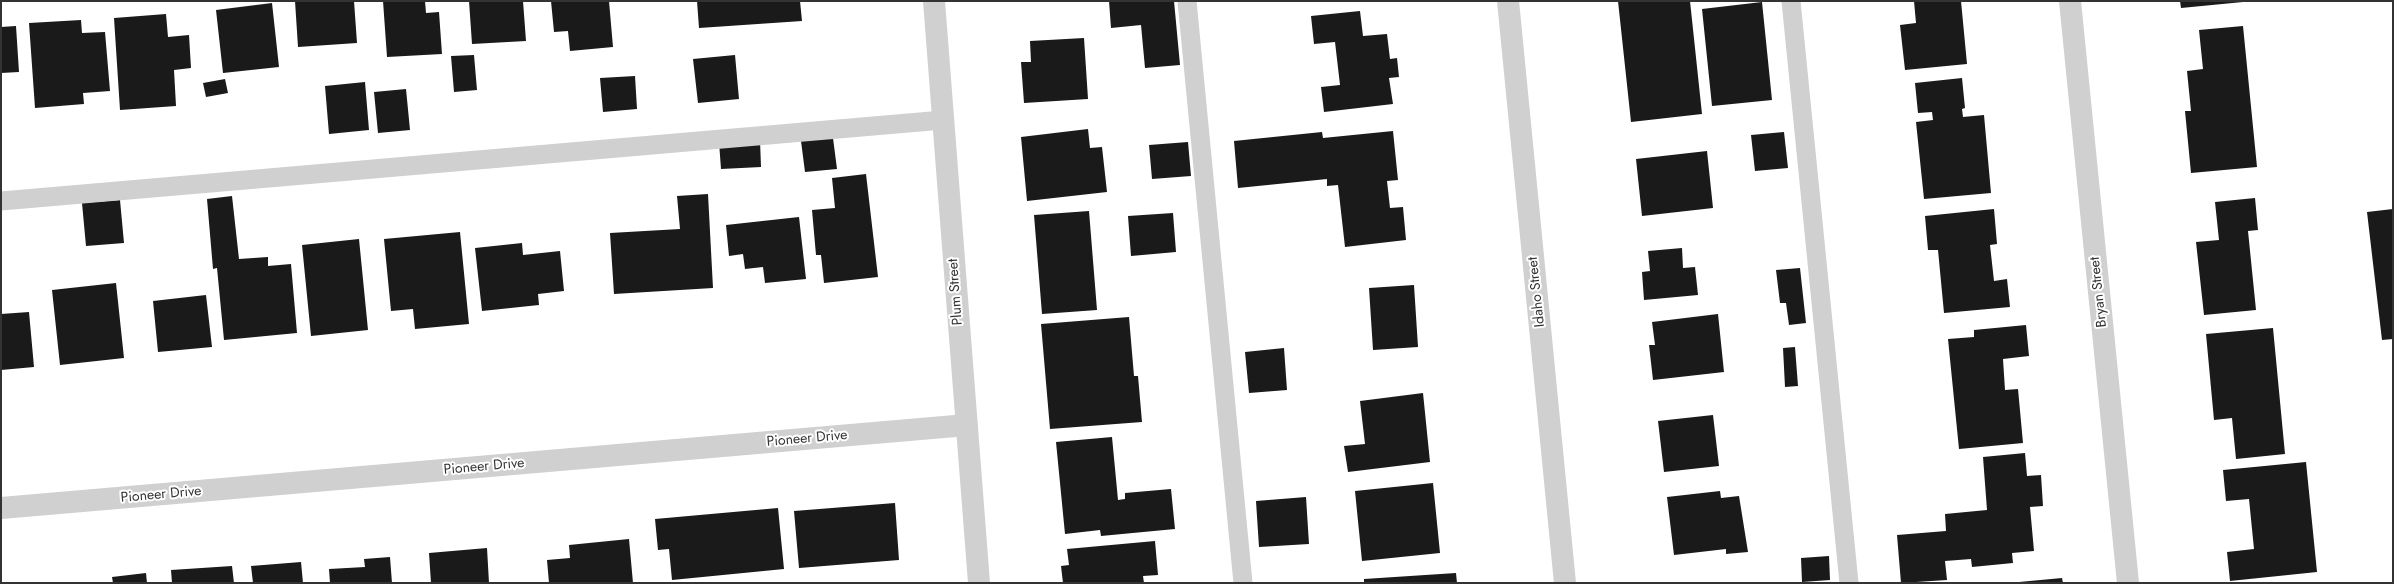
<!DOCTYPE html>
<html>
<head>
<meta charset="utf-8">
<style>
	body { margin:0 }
	#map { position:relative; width:2394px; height:584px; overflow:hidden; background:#fff; font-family:Jost,sans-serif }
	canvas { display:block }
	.frame { position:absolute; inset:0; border:2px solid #333; pointer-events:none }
</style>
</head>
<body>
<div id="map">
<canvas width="2394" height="584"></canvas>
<div class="frame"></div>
</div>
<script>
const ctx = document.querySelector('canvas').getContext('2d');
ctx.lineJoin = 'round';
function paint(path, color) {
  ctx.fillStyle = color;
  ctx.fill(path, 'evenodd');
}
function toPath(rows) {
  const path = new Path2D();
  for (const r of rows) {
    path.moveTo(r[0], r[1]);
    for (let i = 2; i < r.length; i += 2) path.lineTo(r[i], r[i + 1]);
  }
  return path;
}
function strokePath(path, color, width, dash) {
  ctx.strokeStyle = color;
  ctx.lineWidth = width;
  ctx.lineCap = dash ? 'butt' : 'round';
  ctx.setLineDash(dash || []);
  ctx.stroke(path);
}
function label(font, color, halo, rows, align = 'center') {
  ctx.font = font + ' Jost,sans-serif';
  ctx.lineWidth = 4;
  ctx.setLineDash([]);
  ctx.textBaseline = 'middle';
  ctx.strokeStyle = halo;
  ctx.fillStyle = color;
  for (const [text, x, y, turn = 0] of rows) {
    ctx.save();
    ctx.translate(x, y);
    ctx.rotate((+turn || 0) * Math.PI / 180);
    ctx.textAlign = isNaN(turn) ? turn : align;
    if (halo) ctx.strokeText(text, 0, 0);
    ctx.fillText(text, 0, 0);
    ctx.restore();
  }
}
paint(toPath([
	[295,1,354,1,357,43,298,47],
	[383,1,425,1,426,13,439,12,442,54,387,57],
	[469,1,523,1,526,41,472,44],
	[551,1,609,1,613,47,570,51,568,31,554,32],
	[697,1,800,1,802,21,699,28],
	[1109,1,1174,1,1180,65,1145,68,1141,25,1111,28],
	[1618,1,1690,1,1702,114,1631,122],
	[1914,1,1961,1,1967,64,1905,70,1900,25,1916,23],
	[2180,1,2243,1,2243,2,2181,8],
	[1762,2,1772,100,1712,106,1702,9],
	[272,3,279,67,223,73,216,10],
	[1360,11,1363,36,1387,34,1390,59,1397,58,1399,77,1389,78,1393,104,1324,112,1321,87,1340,85,1335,42,1314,44,1311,16],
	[166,14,168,37,189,35,191,68,174,70,176,106,120,110,114,18],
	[81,20,82,33,105,32,110,91,83,93,84,104,35,108,29,23],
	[16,26,19,72,1,73,1,27],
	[2243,26,2257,167,2191,173,2185,111,2191,111,2187,71,2203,69,2199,30],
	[1084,38,1088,99,1024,103,1021,62,1031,62,1030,41],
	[474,55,477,90,454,92,451,56],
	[735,55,739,99,698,103,693,59],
	[635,76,637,109,603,112,600,78],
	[1962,78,1965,108,1962,109,1963,117,1984,115,1991,193,1924,199,1916,122,1933,120,1932,112,1918,113,1915,83],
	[225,79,228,93,206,97,203,83],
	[365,82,369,130,329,134,325,86],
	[406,89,410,130,378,133,374,92],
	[1088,129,1090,148,1102,147,1107,192,1027,201,1021,137],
	[1393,131,1398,180,1387,181,1390,208,1403,207,1406,240,1345,247,1338,185,1327,186,1327,179,1238,188,1234,141,1322,132,1323,138],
	[1784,132,1788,168,1755,171,1751,135],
	[833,138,837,169,805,172,801,141],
	[760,140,761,167,721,169,719,142],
	[1188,142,1191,176,1152,179,1149,145],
	[1707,151,1713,208,1642,216,1636,159],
	[866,174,878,277,824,283,821,255,816,255,812,210,835,208,832,178],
	[708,194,713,288,614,294,610,233,680,229,677,196],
	[232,196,239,259,268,257,268,266,291,264,297,333,224,340,217,268,213,269,207,199],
	[2255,198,2258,230,2248,231,2256,310,2204,315,2196,242,2219,240,2215,202],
	[120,200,124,243,86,246,82,203],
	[1994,209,1997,244,1990,245,1994,281,2007,279,2010,307,1944,313,1938,250,1928,250,1925,216],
	[2393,209,2393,339,2382,340,2367,212],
	[1089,211,1097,310,1042,314,1034,215],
	[1173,213,1176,252,1131,256,1128,216],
	[799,217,806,279,765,283,763,267,745,269,743,254,729,256,726,225],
	[460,232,469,324,415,329,413,309,391,311,384,239],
	[359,239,368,330,311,336,302,245],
	[522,243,523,255,560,251,564,291,538,294,539,305,482,311,475,248],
	[1682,248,1683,268,1695,267,1698,295,1644,300,1642,272,1650,271,1648,251],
	[1800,268,1806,323,1789,325,1786,303,1780,303,1776,270],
	[116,283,124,358,60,365,52,290],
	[1414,285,1418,347,1373,350,1369,288],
	[206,295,212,347,158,352,153,301],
	[29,312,34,367,1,370,1,314],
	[1718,314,1724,372,1653,380,1649,345,1655,345,1652,322],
	[1129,317,1134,376,1138,376,1142,422,1050,429,1041,324],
	[2026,325,2029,356,2003,359,2005,390,2018,389,2023,443,1959,449,1948,339,1974,337,1974,330],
	[2273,328,2285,454,2236,459,2232,418,2214,420,2206,334],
	[1795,347,1798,386,1785,387,1783,348],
	[1284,348,1287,390,1249,393,1245,352],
	[1423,393,1430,462,1348,472,1344,446,1365,444,1360,401],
	[1713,415,1719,466,1664,472,1658,421],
	[1112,437,1118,500,1125,499,1125,493,1171,489,1175,529,1101,536,1100,530,1065,534,1056,442],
	[2025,453,2027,476,2041,475,2043,506,2030,507,2034,551,2012,553,2013,563,1972,567,1971,559,1945,561,1947,580,1901,583,1897,535,1946,531,1945,514,1987,510,1983,457],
	[2306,462,2317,572,2230,581,2227,552,2254,549,2249,499,2226,501,2223,470],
	[1433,483,1440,553,1362,561,1355,491],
	[1720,491,1721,498,1739,496,1748,552,1726,554,1726,549,1674,555,1667,497],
	[1306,497,1309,544,1259,547,1256,501],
	[895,503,899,560,799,568,794,511],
	[778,508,784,569,672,580,669,549,658,550,655,519],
	[629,539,633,583,549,583,547,560,570,558,569,545],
	[1155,541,1158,575,1143,576,1144,583,1063,583,1061,566,1069,565,1067,549],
	[487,548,489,583,431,583,429,553],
	[1829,556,1830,580,1802,582,1801,558],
	[390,557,392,583,330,583,329,569,365,567,364,559],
	[301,562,303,583,253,583,251,566],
	[232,566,234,583,172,583,171,570],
	[146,573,147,583,113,583,112,577],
	[1456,573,1457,583,1364,583,1364,579],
	[2062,578,2063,583,2019,583,2019,582]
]), '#1a1a1a');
strokePath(toPath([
	[1187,1,1243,583],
	[1791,1,1849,583],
	[1,201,943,120]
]), '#d0d0d0', 19);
strokePath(toPath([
	[934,1,979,583],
	[1508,1,1565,583],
	[2070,1,2128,583],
	[1,508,967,425]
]), '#d0d0d0', 22);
label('14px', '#333', '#fff', [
	["Plum Street",956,292,-94],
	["Idaho Street",1537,292,-96],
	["Bryan Street",2099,292,-96],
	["Pioneer Drive",807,439,-5],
	["Pioneer Drive",484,467,-5],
	["Pioneer Drive",161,495,-5]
]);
</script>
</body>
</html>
